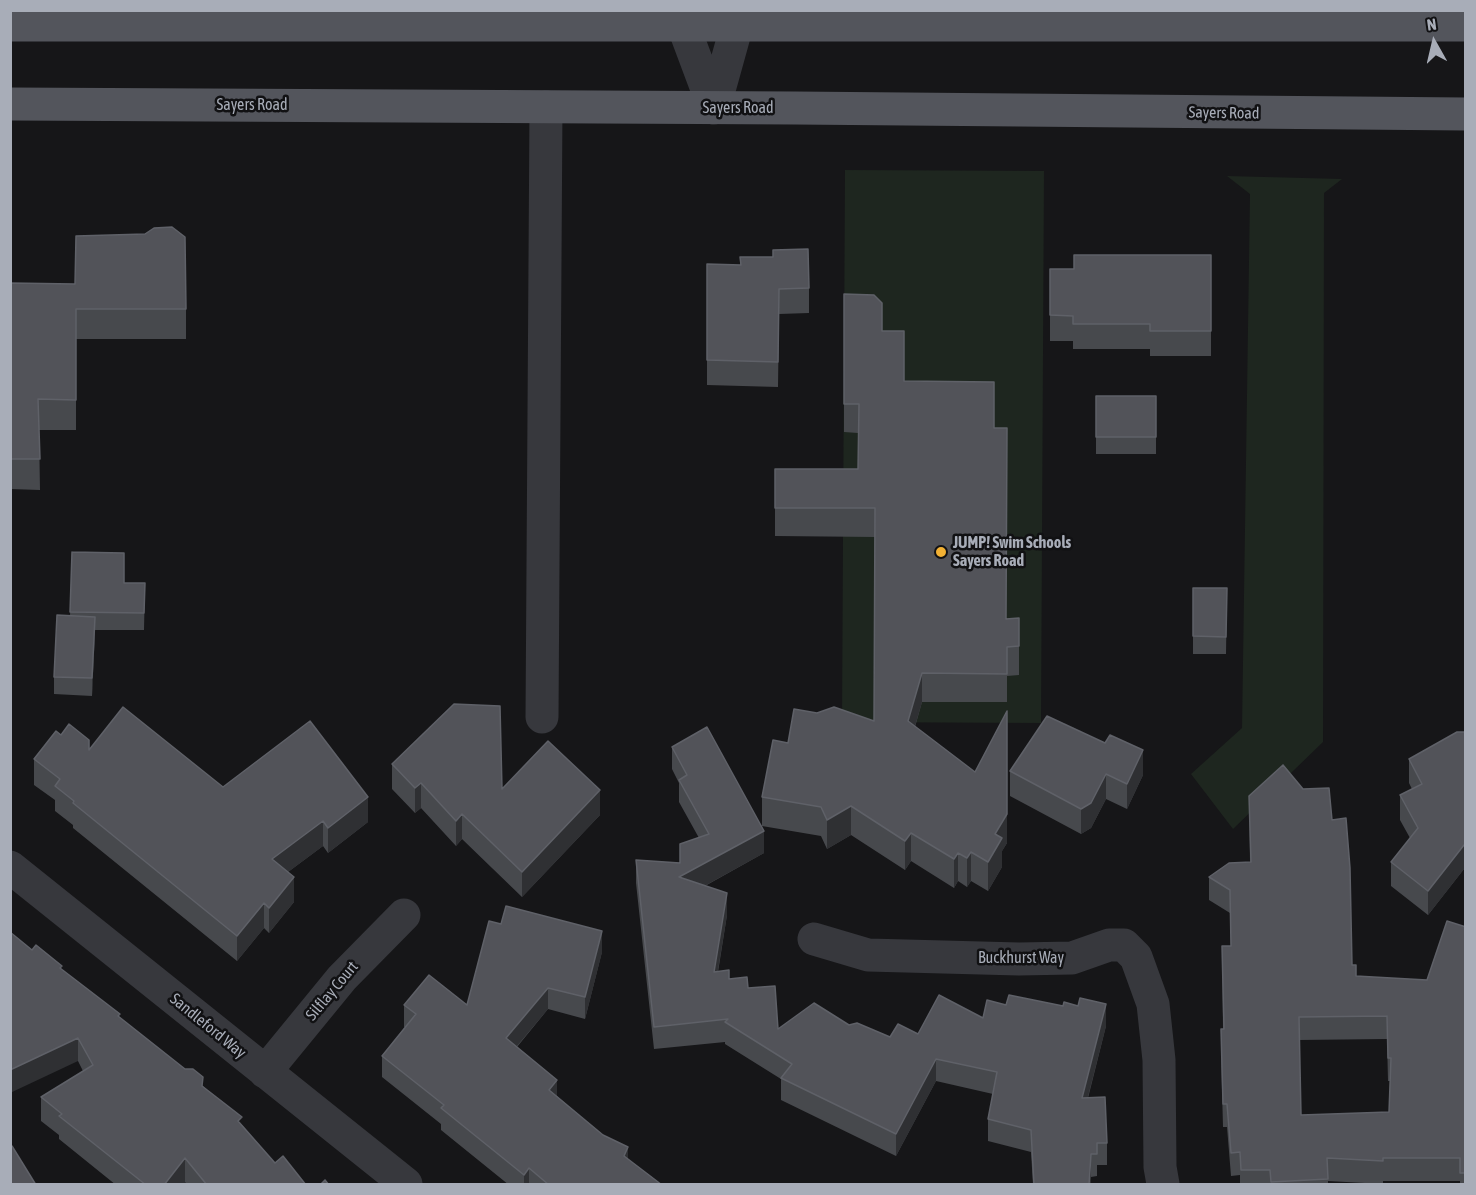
<!DOCTYPE html>
<html>
<head>
<meta charset="utf-8">
<style>
	body { margin:0 }
	#map { position:relative; width:1476px; height:1195px; overflow:hidden; background:#161618; font-family:"Asap Condensed",sans-serif }
	canvas { display:block }
	.frame { position:absolute; inset:0; border:12px solid #a8adb8; pointer-events:none }
	.north { position:absolute; left:1404px; top:12px; width:60px; height:60px; -webkit-text-stroke:4px #111113; paint-order:stroke; rotate:352deg; font-size:16px; font-weight:700; line-height:24px; text-align:center; color:#a8adb8 }
	.north::after { content:''; display:block; margin:auto; width:21px; height:27px; background:#a8adb8; clip-path:polygon(50% 0,100% 100%,50% 72%,0 100%) }
</style>
</head>
<body>
<div id="map">
<canvas width="1476" height="1195"></canvas>
<div class="frame"></div>
<div class="north">N</div>
</div>
<script>
const ctx = document.querySelector('canvas').getContext('2d');
ctx.lineJoin = 'round';
function paint(path, color) {
  ctx.fillStyle = color;
  ctx.fill(path, 'evenodd');
}
function toPath(rows) {
  const path = new Path2D();
  for (const r of rows) {
    path.moveTo(r[0], r[1]);
    for (let i = 2; i < r.length; i += 2) path.lineTo(r[i], r[i + 1]);
  }
  return path;
}
function strokePath(path, color, width, dash) {
  ctx.strokeStyle = color;
  ctx.lineWidth = width;
  ctx.lineCap = dash ? 'butt' : 'round';
  ctx.setLineDash(dash || []);
  ctx.stroke(path);
}
function label(font, color, halo, rows, align = 'center') {
  ctx.font = font + ' "Asap Condensed",sans-serif';
  ctx.lineWidth = 5;
  ctx.setLineDash([]);
  ctx.textBaseline = 'middle';
  ctx.strokeStyle = halo;
  ctx.fillStyle = color;
  for (const [text, x, y, turn = 0] of rows) {
    ctx.save();
    ctx.translate(x, y);
    ctx.rotate((+turn || 0) * Math.PI / 180);
    ctx.textAlign = isNaN(turn) ? turn : align;
    if (halo) ctx.strokeText(text, 0, 0);
    ctx.fillText(text, 0, 0);
    ctx.restore();
  }
}
paint(toPath([
	[845,170,1044,171,1041,723,842,722],
	[1227,176,1342,179,1324,193,1323,742,1233,829,1191,774,1242,728,1250,194]
]), '#1e261f');
strokePath(toPath([
	[683,10,683,25,714,108],
	[714,108,737,25,737,10],
	[542,717,546,107],
	[10,867,406,1184],
	[814,939,868,955,1019,959,1072,958,1109,945,1124,945,1136,957,1153,1004,1159,1060,1160,1167,1163,1184],
	[265,1072,342,978,404,915]
]), '#37383d', 33);
strokePath(toPath([
	[10,25,1466,25],
	[10,104,795,108,1466,114]
]), '#53555c', 33);
paint(toPath([
	[773,250,809,288,809,313,779,314,778,387,707,385,707,264,740,265,740,257,773,257],
	[1211,255,1211,356,1150,356,1150,349,1073,349,1073,341,1050,341,1050,269,1074,269],
	[10,283,186,309,186,339,76,339,76,430,39,430,40,490,10,489],
	[844,294,882,331,904,381,994,428,1006,619,1019,618,1019,675,1007,676,1007,702,922,702,915,727,1007,843,1002,851,1002,867,988,891,971,881,967,887,958,881,954,888,911,861,905,870,851,835,827,849,821,836,762,826,762,797,788,743,874,721,875,537,775,536,775,469,858,469,858,433,844,432],
	[1096,396,1156,396,1156,454,1096,454],
	[72,552,124,583,145,583,144,630,95,630,92,696,54,694,54,677,70,616],
	[1193,588,1227,588,1226,654,1193,654],
	[1466,732,1466,871,1464,869,1428,915,1391,886,1391,862,1410,838,1400,820,1400,795,1412,789,1409,783,1409,759],
	[61,735,89,749,223,787,368,822,328,853,323,846,288,872,294,902,269,933,264,928,237,961,73,828,73,825,55,811,55,800,34,785,34,759],
	[672,747,764,853,705,886,727,915,718,972,729,979,748,988,778,1029,849,1025,890,1037,918,1034,983,1018,1106,1026,1088,1098,1107,1143,1107,1165,1097,1165,1097,1176,1091,1177,1091,1185,1033,1185,1031,1152,988,1141,988,1119,993,1094,936,1081,896,1156,781,1100,781,1079,725,1044,725,1042,654,1049,636,883,636,860,680,863,699,838,679,802,679,783,672,769],
	[392,764,502,789,600,815,522,897,462,839,456,846,421,808,415,813,392,789],
	[1010,771,1143,775,1127,809,1106,799,1091,828,1081,834,1010,796],
	[1303,789,1332,820,1352,965,1356,976,1427,980,1466,927,1466,1185,1460,1185,1460,1181,1383,1181,1383,1184,1328,1181,1328,1185,1240,1185,1240,1175,1231,1176,1227,1127,1223,1127,1221,1053,1221,1029,1223,1029,1222,946,1231,946,1230,913,1209,900,1209,877,1250,862,1249,796],
	[1387,1039,1388,1081,1390,1081,1389,1112,1301,1115,1299,1040],
	[32,950,62,970,203,1086,242,1125,275,1163,306,1185,187,1185,185,1182,182,1185,116,1185,59,1139,59,1135,41,1121,41,1097,83,1071,78,1061],
	[602,952,585,1019,548,1009,517,1047,557,1096,628,1159,662,1185,509,1185,441,1130,441,1124,382,1077,382,1056,405,1027,404,1027,404,1005,467,1005]
]), '#47494d');
paint(toPath([
	[95,617,95,634,92,696,92,678],
	[922,673,922,702,908,750,908,721],
	[1143,750,1143,775,1127,809,1127,784],
	[1106,774,1106,799,1091,828,1081,834,1081,809],
	[421,783,421,808,415,813,415,788],
	[600,790,600,815,522,897,522,872],
	[368,797,368,822,328,853,328,828],
	[851,806,851,835,827,849,827,820],
	[462,814,462,839,456,846,456,821],
	[1007,814,1007,843,1002,851,1002,867,988,891,988,862,995,834],
	[323,821,323,846,272,884,272,859],
	[764,831,764,853,679,900,679,877],
	[911,833,911,861,905,870,905,841],
	[1464,845,1464,869,1428,915,1428,891],
	[971,852,971,881,967,887,967,858],
	[958,853,958,881,954,888,954,859],
	[294,877,294,902,269,933,269,908],
	[727,893,727,915,714,994,714,972],
	[264,903,264,928,237,961,237,936],
	[602,931,602,952,585,1019,585,997],
	[548,988,548,1009,506,1059,506,1038],
	[1106,1004,1106,1026,1082,1120,1082,1098],
	[78,1038,78,1061,10,1093,10,1070],
	[936,1059,936,1081,896,1156,896,1134],
	[557,1080,557,1101,549,1090],
	[628,1147,628,1168,624,1156],
	[1091,1154,1091,1185,1089,1185],
	[185,1158,185,1182,182,1185,164,1185],
	[529,1168,529,1185,524,1185,524,1175]
]), '#2f3033');
const building = toPath([
	[172,227,185,237,186,309,76,309,76,400,38,399,40,459,10,459,10,283,75,284,76,236,145,234,154,228,172,227],
	[808,249,809,288,779,289,778,362,707,360,707,264,741,265,740,257,773,257,773,250,808,249],
	[1074,255,1211,255,1211,331,1150,331,1150,324,1073,324,1073,316,1050,315,1050,269,1074,269,1074,255],
	[844,294,874,295,882,303,882,331,904,331,904,381,994,382,994,428,1007,428,1006,619,1019,618,1019,646,1007,647,1007,674,922,673,908,721,975,772,1007,711,1007,814,995,834,1002,838,988,862,971,852,967,858,958,853,954,859,911,833,905,841,851,806,827,820,821,807,762,797,773,740,788,743,794,709,817,713,834,707,874,721,875,508,775,508,775,469,858,469,859,404,844,404,844,294],
	[1096,396,1156,396,1156,437,1096,437,1096,396],
	[72,552,124,553,124,583,145,583,144,613,70,612,72,552],
	[1193,588,1227,588,1226,637,1193,636,1193,588],
	[57,615,95,617,92,678,54,677,57,615],
	[454,704,500,706,502,789,548,741,600,790,522,872,462,814,456,821,421,783,415,788,392,764,454,704],
	[123,707,223,787,310,721,368,797,328,828,323,821,272,859,294,877,269,908,264,903,237,936,73,803,74,801,55,786,60,779,34,759,56,731,61,735,69,724,89,740,89,750,123,707],
	[1047,716,1105,743,1110,735,1143,750,1127,784,1106,774,1091,803,1081,809,1010,771,1047,716],
	[707,727,764,831,679,877,727,893,714,972,729,970,729,979,747,977,748,988,775,986,778,1029,814,1003,849,1025,857,1023,890,1037,898,1024,918,1034,939,995,983,1018,987,1000,1006,1005,1009,995,1063,1006,1064,1002,1078,1006,1080,998,1106,1004,1082,1098,1105,1097,1107,1143,1097,1143,1097,1154,1091,1154,1089,1185,1034,1185,1031,1130,988,1119,997,1072,936,1059,896,1134,781,1078,792,1064,725,1022,728,1019,654,1027,636,860,680,863,680,844,709,834,679,780,687,775,672,747,707,727],
	[1457,732,1466,732,1466,847,1464,845,1428,891,1391,862,1418,828,1400,795,1422,784,1409,759,1457,732],
	[1283,765,1303,789,1329,788,1332,820,1346,818,1350,868,1352,965,1356,965,1356,976,1427,980,1447,921,1466,927,1466,1173,1460,1173,1460,1158,1383,1158,1383,1161,1327,1158,1328,1179,1271,1182,1270,1170,1241,1170,1240,1152,1231,1153,1227,1104,1223,1104,1221,1029,1224,1029,1222,946,1231,946,1230,890,1209,877,1229,863,1251,862,1249,796,1283,765],
	[1387,1016,1388,1058,1391,1058,1389,1112,1301,1115,1299,1017,1387,1016],
	[506,906,602,931,585,997,548,988,506,1038,557,1080,549,1090,603,1135,628,1147,624,1156,662,1185,549,1185,529,1168,524,1175,441,1108,444,1105,382,1056,416,1014,404,1005,429,975,467,1005,489,921,501,924,506,906],
	[10,932,32,950,36,945,62,966,60,968,120,1014,118,1016,185,1069,193,1069,203,1077,202,1086,242,1117,238,1121,275,1163,283,1156,306,1185,207,1185,185,1158,164,1185,146,1185,59,1116,62,1114,41,1097,93,1065,78,1038,10,1070,10,932],
	[12,1146,36,1185,10,1185,10,1147,12,1146],
	[325,1180,329,1185,320,1185,325,1180]
]);
paint(building, '#525359');
strokePath(building, '#5f6168', 1.5);
for (const [x, y, r, color] of [
	[941,552,6,"#f2b134"]
]) {
  const dot = new Path2D();
  dot.arc(x, y, r, 0, 2 * Math.PI);
  ctx.fillStyle = color;
  ctx.fill(dot);
  strokePath(dot, '#111113', 2);
}
label('16px', '#a8adb8', '#111113', [
	["Sayers Road",252,105],
	["Sayers Road",738,108],
	["Sayers Road",1224,113,1],
	["Buckhurst Way",1021,958],
	["Silflay Court",332,991,-50],
	["Sandleford Way",208,1026,39]
]);
label('bold 16px', '#a8adb8', '#111113', [
	["JUMP! Swim Schools",953,543],
	["Sayers Road",953,561]
], 'left');
</script>
</body>
</html>
